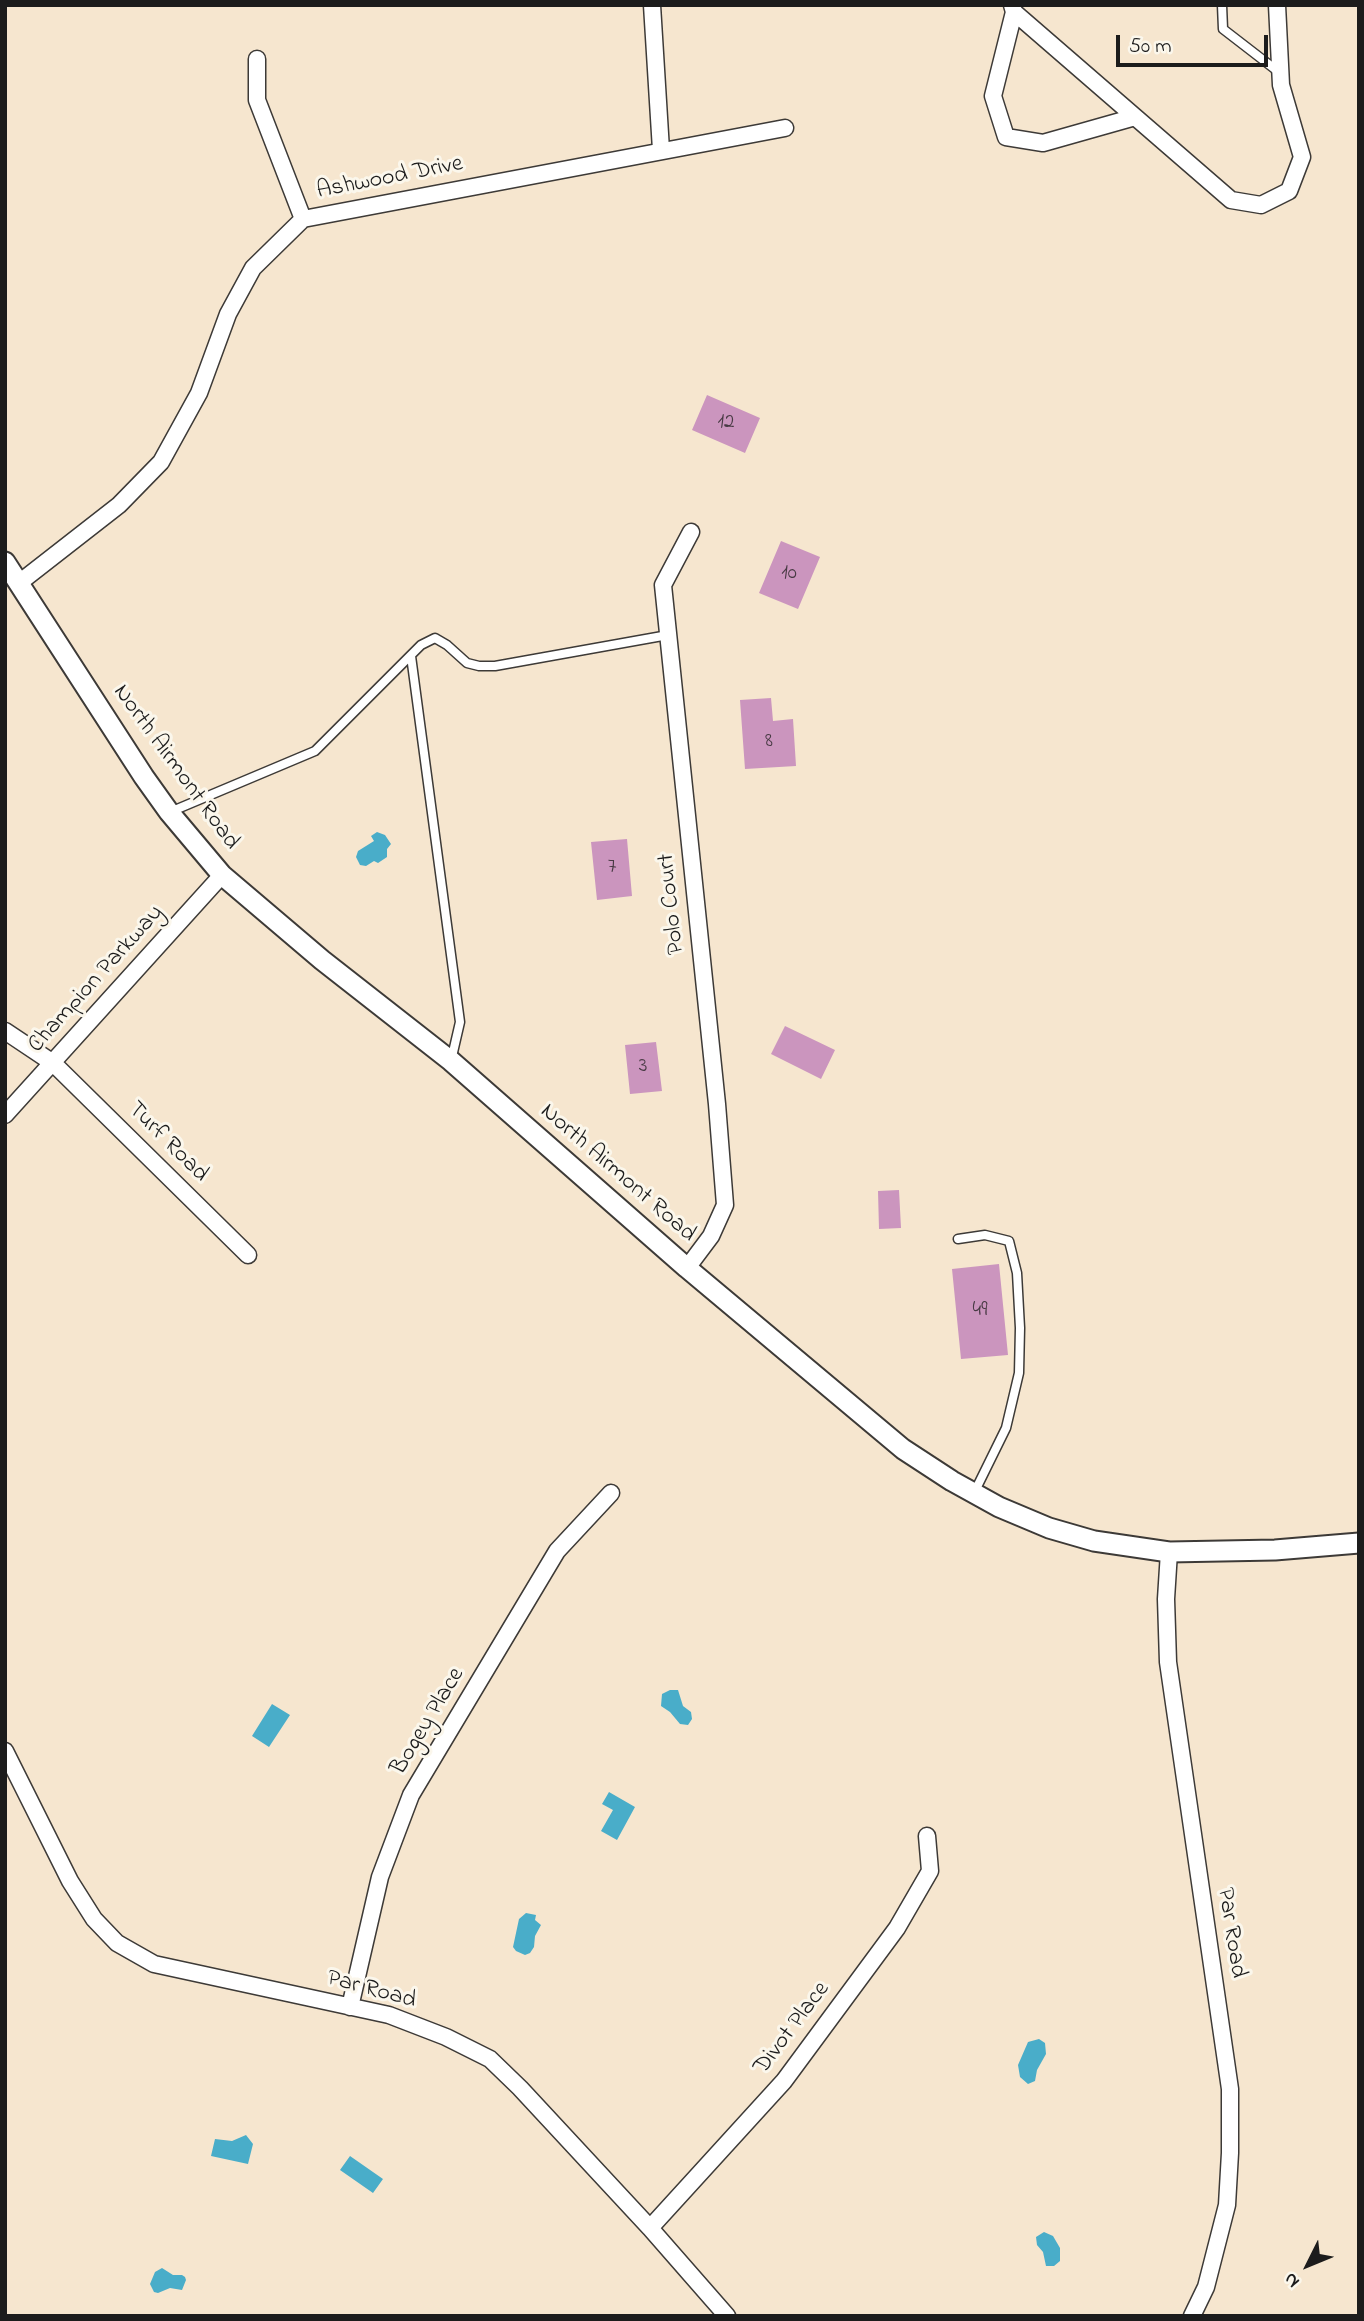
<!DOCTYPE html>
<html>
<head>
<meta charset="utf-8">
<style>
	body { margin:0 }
	#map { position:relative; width:1364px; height:2321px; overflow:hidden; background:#f6e6cf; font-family:"Indie Flower",sans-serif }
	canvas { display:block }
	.frame { position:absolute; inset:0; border:7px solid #1c1c1c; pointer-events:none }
	.north { position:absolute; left:1273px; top:2230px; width:70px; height:70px; -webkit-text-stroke:5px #fbf7ec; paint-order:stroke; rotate:227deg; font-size:19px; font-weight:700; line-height:28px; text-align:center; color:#1c1c1c }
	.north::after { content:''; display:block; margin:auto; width:24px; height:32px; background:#1c1c1c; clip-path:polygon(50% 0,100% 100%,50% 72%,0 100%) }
	.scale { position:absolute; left:1116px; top:35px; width:152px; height:32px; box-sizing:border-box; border:4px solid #1c1c1c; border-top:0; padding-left:9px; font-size:21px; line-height:24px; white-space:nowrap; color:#1c1c1c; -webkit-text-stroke:5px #fbf7ec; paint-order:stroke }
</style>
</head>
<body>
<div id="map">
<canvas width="1364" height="2321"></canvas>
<div class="frame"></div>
<div class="north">N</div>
<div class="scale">50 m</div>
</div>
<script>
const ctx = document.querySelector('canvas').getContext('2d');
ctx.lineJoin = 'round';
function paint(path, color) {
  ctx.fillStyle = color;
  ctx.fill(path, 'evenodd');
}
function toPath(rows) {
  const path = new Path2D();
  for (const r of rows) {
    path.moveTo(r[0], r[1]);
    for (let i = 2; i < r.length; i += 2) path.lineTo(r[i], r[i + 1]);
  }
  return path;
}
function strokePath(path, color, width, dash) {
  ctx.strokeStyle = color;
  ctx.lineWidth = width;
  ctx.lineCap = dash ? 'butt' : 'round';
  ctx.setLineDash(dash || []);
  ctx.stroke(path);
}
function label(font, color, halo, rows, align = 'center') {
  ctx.font = font + ' "Indie Flower",sans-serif';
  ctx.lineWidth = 6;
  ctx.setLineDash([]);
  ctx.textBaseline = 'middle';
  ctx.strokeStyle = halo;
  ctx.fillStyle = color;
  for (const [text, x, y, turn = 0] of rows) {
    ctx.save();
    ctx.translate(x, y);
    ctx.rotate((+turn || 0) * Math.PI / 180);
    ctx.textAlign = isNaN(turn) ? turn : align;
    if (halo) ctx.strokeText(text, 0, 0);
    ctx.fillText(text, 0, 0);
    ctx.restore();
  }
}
paint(toPath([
	[377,832,385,835,391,844,387,849,387,857,378,863,374,861,366,866,360,865,356,857,358,851,374,841,371,836],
	[670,1690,678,1690,683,1706,691,1712,692,1719,688,1725,680,1724,670,1712,661,1706,662,1694],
	[272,1704,290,1715,269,1747,252,1736],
	[609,1792,635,1807,617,1840,601,1831,613,1810,602,1804],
	[526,1913,536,1915,535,1920,541,1925,535,1936,534,1947,530,1953,525,1955,516,1951,513,1947,519,1919],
	[1039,2039,1045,2043,1046,2054,1037,2070,1035,2081,1028,2084,1020,2077,1018,2065,1028,2042],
	[246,2135,253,2144,248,2164,211,2156,215,2139,232,2141],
	[350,2156,383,2179,373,2193,340,2170],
	[1044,2232,1053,2236,1060,2248,1060,2261,1054,2266,1046,2266,1043,2252,1037,2245,1036,2237],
	[162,2268,173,2275,182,2275,185,2277,186,2280,182,2290,170,2288,158,2293,154,2292,150,2284,155,2272]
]), '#49adc9');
paint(toPath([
	[707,395,760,418,745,453,692,430],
	[781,541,820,557,798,609,759,593],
	[771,698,773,721,793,719,796,766,745,769,740,700],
	[627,839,632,896,597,900,591,842],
	[785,1026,835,1050,821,1079,771,1054],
	[656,1042,662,1091,630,1094,625,1045],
	[899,1190,901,1228,879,1229,878,1191],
	[999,1264,1008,1355,961,1359,952,1269]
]), '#cb95be');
const service = toPath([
	[1222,5,1223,29,1280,73],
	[411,656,460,1022,451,1061],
	[170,812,315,751,421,645,435,638,447,645,467,663,479,666,495,666,668,635],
	[958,1239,985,1235,1009,1241,1017,1273,1020,1328,1019,1373,1006,1428,974,1493]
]);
const minor = toPath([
	[652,5,661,150],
	[1012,5,1014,12,1231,200,1261,205,1289,191,1302,157,1281,85,1277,5],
	[1014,12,993,96,1006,137,1043,143,1135,117],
	[257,59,257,100,303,219],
	[19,583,119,505,161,462,199,393,228,314,253,268,303,219,785,128],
	[5,1031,53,1063,248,1255],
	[5,1115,222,875],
	[687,1268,711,1236,725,1205,717,1104,663,585,691,532],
	[1169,1552,1166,1599,1168,1662,1230,2089,1230,2153,1227,2205,1206,2287,1192,2316],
	[5,1751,70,1881,94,1919,117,1943,154,1964,389,2015,446,2037,490,2059,520,2088,650,2228,727,2316],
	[350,2007,380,1877,411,1795,557,1551,611,1493],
	[650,2228,784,2081,897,1928,930,1871,927,1836]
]);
const tertiary = toPath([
	[5,562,144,777,169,812,222,875,322,960,451,1061,687,1268,903,1449,952,1481,999,1507,1049,1528,1094,1541,1169,1552,1275,1550,1359,1543]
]);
strokePath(service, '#3d3a37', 11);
strokePath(minor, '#3d3a37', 19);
strokePath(tertiary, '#3d3a37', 23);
strokePath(service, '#fff', 8);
strokePath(minor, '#fff', 16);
strokePath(tertiary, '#fff', 19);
label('21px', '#483a44', null, [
	["12",726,424],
	["10",789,575],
	["8",769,743],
	["7",612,869],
	["3",643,1068],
	["49",980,1312]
]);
label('24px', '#1c1c1c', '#fbf7ec', [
	["Ashwood Drive",390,179,-11],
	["North Airmont Road",175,768,54],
	["Polo Court",673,904,-96],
	["Champion Parkway",97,980,-48],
	["Turf Road",167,1143,45],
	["North Airmont Road",617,1174,41],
	["Bogey Place",429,1722,-59],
	["Par Road",1230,1933,81],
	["Par Road",371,1991,15],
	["Divot Place",793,2029,-53]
]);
</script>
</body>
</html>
